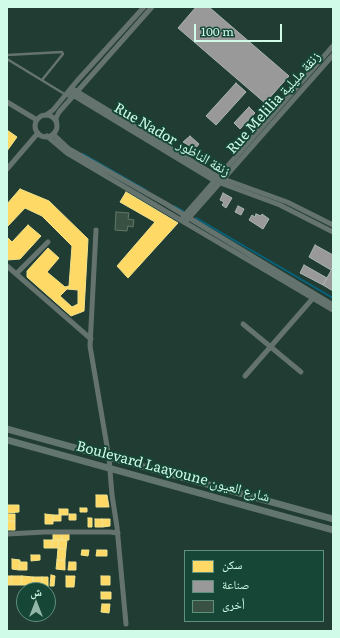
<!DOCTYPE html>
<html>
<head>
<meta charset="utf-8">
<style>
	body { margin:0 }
	#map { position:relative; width:340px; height:638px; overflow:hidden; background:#213c32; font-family:Literata,"Noto Naskh Arabic",serif }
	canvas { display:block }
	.frame { position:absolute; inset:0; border:8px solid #d1fbe9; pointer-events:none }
	.legend { position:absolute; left:184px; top:550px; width:140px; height:72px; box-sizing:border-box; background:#164736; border:1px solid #618f7e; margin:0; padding:5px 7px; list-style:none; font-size:12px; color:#d1fbe9 }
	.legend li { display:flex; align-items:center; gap:8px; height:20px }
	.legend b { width:20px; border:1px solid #618f7e }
	.north { position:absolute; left:16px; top:582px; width:40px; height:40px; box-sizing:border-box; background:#164736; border:1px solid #618f7e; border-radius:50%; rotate:0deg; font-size:11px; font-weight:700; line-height:16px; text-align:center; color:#d1fbe9 }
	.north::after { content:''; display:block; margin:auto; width:14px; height:18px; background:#93b8a9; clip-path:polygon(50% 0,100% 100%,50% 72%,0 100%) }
	.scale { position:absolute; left:194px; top:24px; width:88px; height:18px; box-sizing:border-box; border:2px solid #d1fbe9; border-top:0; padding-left:5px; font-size:12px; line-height:14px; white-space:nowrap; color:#d1fbe9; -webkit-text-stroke:3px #164736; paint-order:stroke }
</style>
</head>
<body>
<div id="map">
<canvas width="340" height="638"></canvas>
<div class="frame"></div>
<ul class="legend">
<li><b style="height:11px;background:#ffd966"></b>سكن</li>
<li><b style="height:11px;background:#999"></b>صناعة</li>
<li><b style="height:11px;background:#395142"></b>أخرى</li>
</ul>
<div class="north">ش</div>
<div class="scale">100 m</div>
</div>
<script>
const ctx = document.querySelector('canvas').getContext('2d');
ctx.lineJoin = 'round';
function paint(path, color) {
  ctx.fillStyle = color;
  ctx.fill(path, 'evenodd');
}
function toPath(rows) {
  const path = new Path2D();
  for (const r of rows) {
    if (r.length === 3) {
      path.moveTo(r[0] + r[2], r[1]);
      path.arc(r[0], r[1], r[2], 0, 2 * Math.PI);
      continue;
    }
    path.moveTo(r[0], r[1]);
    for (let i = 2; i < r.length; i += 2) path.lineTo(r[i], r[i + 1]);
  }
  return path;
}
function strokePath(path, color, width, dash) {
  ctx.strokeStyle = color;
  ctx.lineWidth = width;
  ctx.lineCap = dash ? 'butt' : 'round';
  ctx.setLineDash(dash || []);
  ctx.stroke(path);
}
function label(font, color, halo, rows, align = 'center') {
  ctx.font = font + ' Literata,"Noto Naskh Arabic",serif';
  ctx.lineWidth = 4;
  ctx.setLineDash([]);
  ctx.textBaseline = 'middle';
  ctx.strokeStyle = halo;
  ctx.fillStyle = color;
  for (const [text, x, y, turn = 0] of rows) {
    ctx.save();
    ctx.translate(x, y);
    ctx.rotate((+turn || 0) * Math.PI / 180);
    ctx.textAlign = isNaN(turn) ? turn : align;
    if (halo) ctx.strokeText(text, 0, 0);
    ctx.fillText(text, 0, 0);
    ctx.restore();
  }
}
const homes = toPath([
	[7,130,17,137,7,151,7,130],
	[20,189,49,201,88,239,84,311,71,316,27,277,27,271,48,248,59,258,47,272,65,287,69,286,72,246,42,216,25,208,7,227,7,204,20,189],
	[67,289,78,290,78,304,72,307,60,296,67,289],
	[126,192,178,223,128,278,117,266,155,222,120,202,126,192],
	[28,225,41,236,20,259,7,260,7,237,12,242,28,225],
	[96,495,107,495,109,507,96,507,96,495],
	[7,505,19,505,19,512,7,513,7,505],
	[80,508,87,508,87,512,80,512,80,508],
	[59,509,68,509,68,515,59,515,59,509],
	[7,514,15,514,15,521,7,521,7,514],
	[45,514,53,515,53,524,45,524,45,514],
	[69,514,76,514,76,520,69,520,69,514],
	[53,515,61,515,61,521,53,521,53,515],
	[88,518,92,518,92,527,88,527,88,518],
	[95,519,102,519,103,527,95,527,95,519],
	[102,519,110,519,110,526,103,527,102,519],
	[7,521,15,521,15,530,7,530,7,521],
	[62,532,69,533,69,540,62,540,62,532],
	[62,532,62,540,53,540,53,533,62,532],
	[44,540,52,540,52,548,44,548,44,540],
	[52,540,59,540,58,548,52,548,52,540],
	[59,540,67,540,66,549,58,548,59,540],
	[58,548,66,549,65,560,57,560,58,548],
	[82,550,89,550,88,556,81,555,82,550],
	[97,550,107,550,107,556,96,556,97,550],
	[31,555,40,555,40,560,31,561,31,555],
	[12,559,20,560,19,570,12,569,12,559],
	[57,560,65,560,65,570,56,569,57,560],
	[20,562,27,562,27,570,19,570,20,562],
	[69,562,76,562,76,570,68,570,69,562],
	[51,575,55,576,54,586,50,586,51,575],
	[7,576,12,576,11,585,7,585,7,576],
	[12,576,22,576,21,585,11,585,12,576],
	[22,576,33,577,33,585,21,585,22,576],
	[66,576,75,576,74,587,66,587,66,576],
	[101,576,110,576,110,585,101,585,101,576],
	[33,577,42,577,42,586,33,585,33,577],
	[42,577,48,577,48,588,42,588,42,577],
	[101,592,111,592,111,599,101,599,101,592],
	[102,604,110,604,109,613,101,612,102,604]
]);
paint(homes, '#ffd966');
strokePath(homes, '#f1e38d', 1);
const industry = toPath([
	[196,7,209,7,289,76,265,103,178,28,196,7],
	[236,83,246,92,216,125,206,116,236,83],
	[249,107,255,113,240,129,234,123,249,107],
	[190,136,199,144,195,149,183,142,190,136],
	[223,193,232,198,226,208,222,205,224,202,220,200,223,193],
	[238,206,244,209,241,215,235,212,238,206],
	[256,214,261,216,262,214,269,219,263,229,249,220,252,215,255,217,256,214],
	[315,245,333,255,333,267,331,270,309,257,315,245],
	[304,265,327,278,323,285,300,273,304,265],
	[333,267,333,291,323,285,333,267]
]);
paint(industry, '#999');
strokePath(industry, '#aab6b1', 1);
strokePath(toPath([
	[83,154,146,190],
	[174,206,183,211],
	[196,218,333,298]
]), '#06637e', 2);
const building = toPath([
	[116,212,129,213,128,219,134,220,133,227,128,226,127,231,115,230,116,212]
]);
paint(building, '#395142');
strokePath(building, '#61786a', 1);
strokePath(toPath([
	[7,55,62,52,63,54,42,80],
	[7,59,71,98]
]), '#65736e', 2.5);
strokePath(toPath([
	[71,88,218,177,287,202,333,225],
	[68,92,215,181,280,205,333,232],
	[7,102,37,120],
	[46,115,53,110,77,81,144,7],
	[46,126,11],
	[57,125,56,118,59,112,152,7],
	[53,134,69,149,166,204,333,305],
	[47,136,67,153,333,310],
	[7,169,38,133],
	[183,217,333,46],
	[187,220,333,55],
	[96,230,90,346,109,458,112,495,117,527,126,624],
	[7,266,91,339],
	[16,274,48,242],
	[243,324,301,372],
	[245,376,314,297],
	[7,534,45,532,110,532,118,533]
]), '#65736e', 5);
strokePath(toPath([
	[7,429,333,519],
	[7,440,333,530]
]), '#62756e', 7);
label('14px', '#d1fbe9', '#164736', [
	["Rue Melilia زنقة مليلية",274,103,-48],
	["Rue Nador زنقة الناظور",172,140,30],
	["Boulevard Laayoune شارع العيون",173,472,15]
]);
</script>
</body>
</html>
